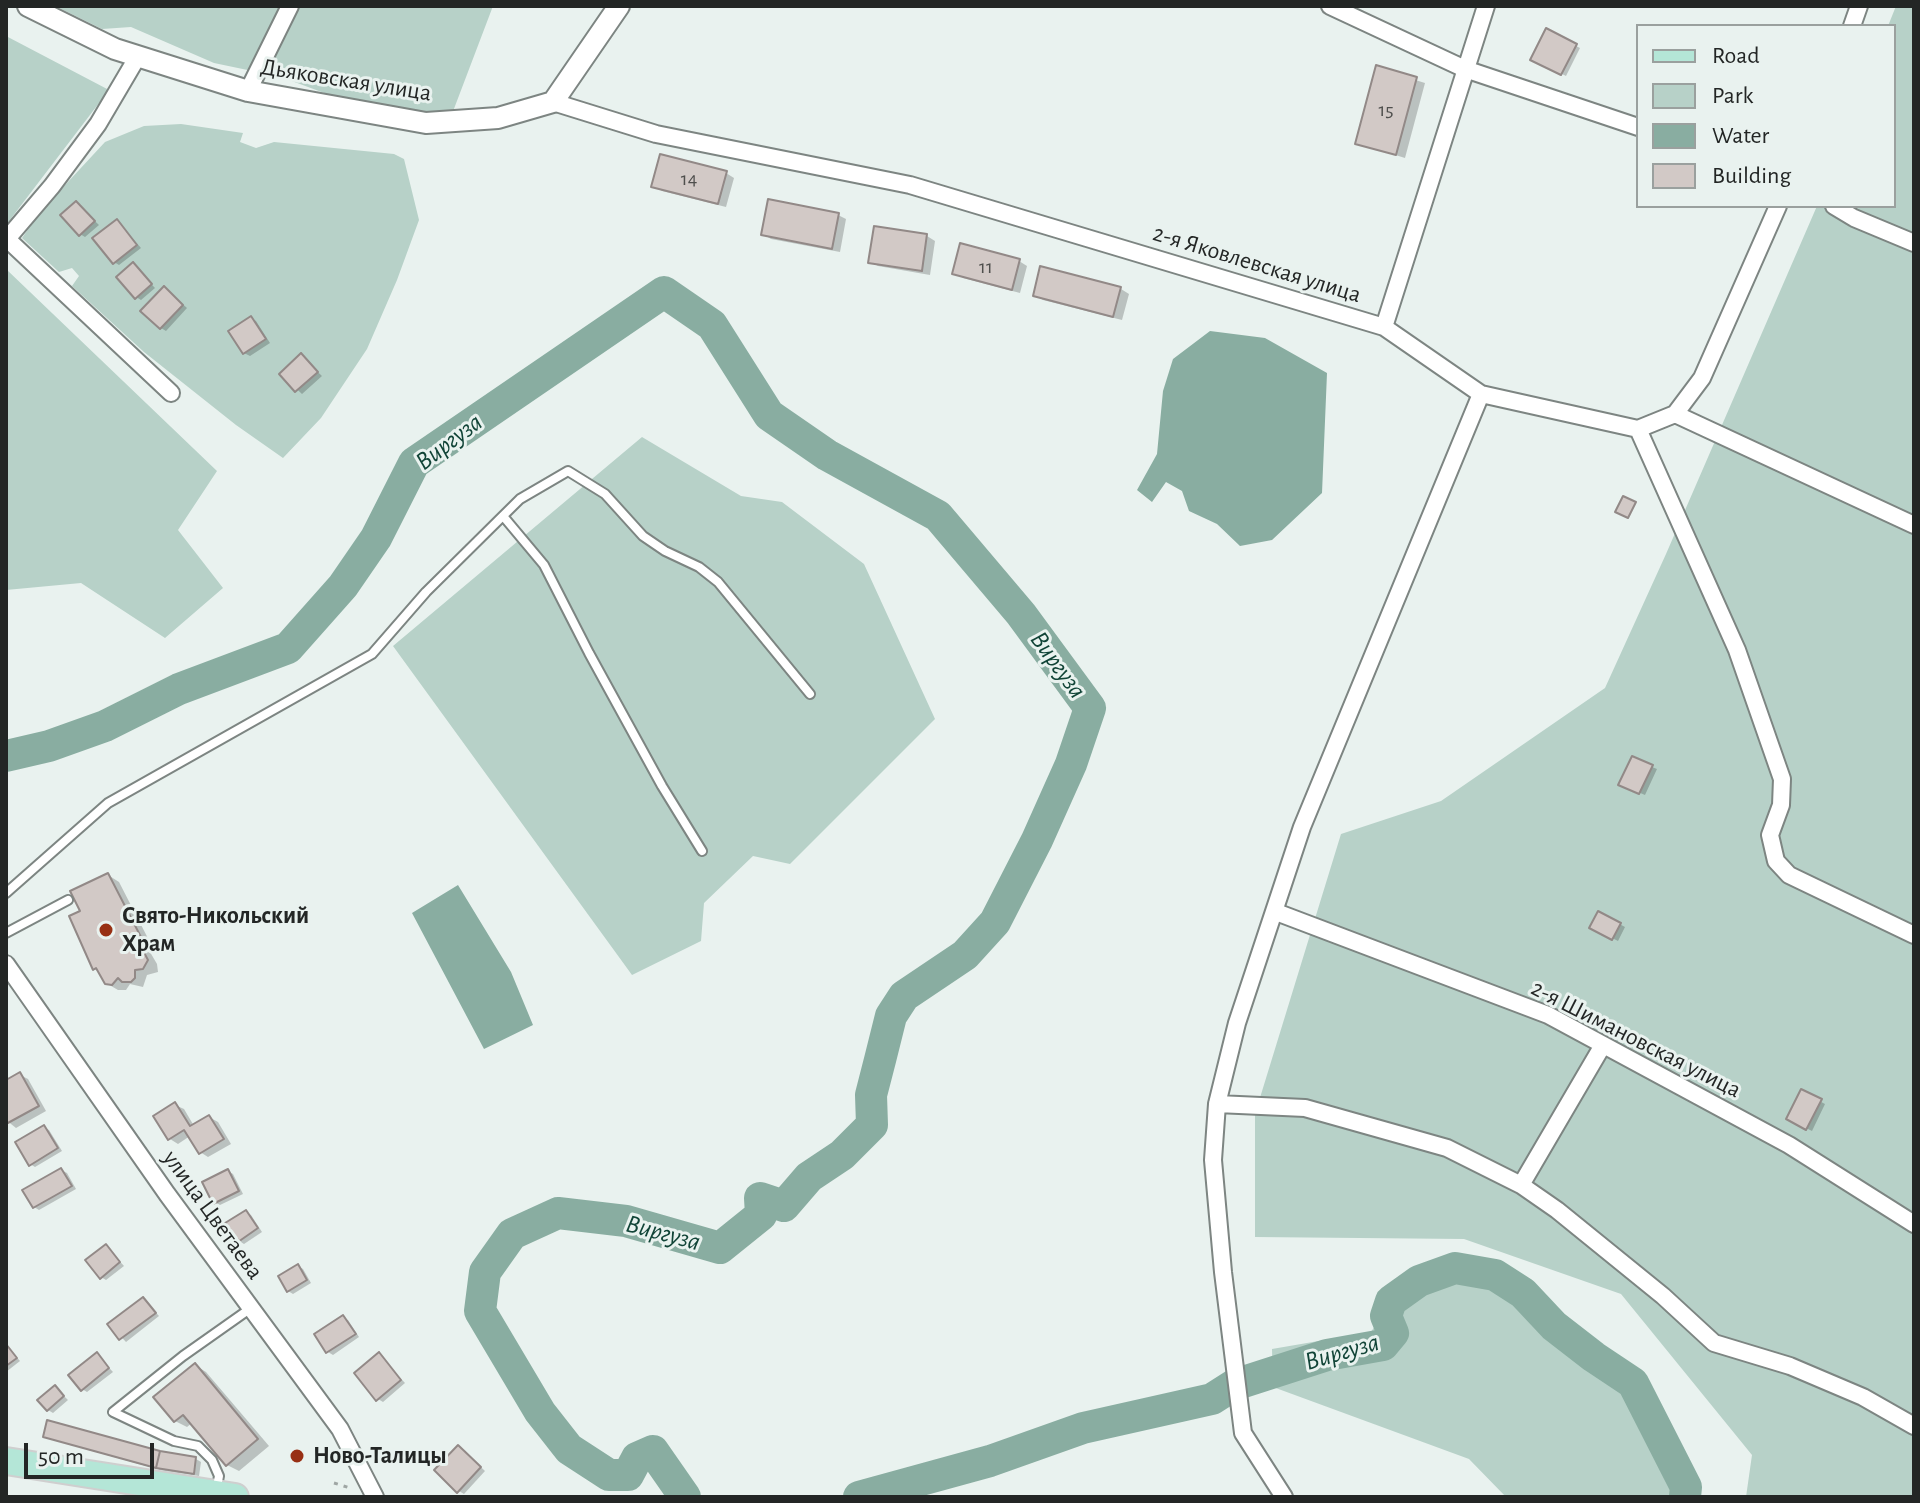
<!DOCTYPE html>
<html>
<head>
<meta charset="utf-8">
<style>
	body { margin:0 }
	#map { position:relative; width:1920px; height:1503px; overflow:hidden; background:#e9f2ef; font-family:"Alegreya Sans",sans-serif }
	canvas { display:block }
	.frame { position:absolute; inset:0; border:8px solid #232625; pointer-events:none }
	.legend { position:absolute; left:1636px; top:24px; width:260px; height:184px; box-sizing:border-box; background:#e9f2ef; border:2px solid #9aa09e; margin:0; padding:10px 14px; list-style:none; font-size:24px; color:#232625 }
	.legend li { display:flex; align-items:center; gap:16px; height:40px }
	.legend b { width:40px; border:2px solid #9aa09e }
	.scale { position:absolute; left:24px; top:1443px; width:130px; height:36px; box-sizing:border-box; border:4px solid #232625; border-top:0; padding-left:10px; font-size:24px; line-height:28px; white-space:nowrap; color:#232625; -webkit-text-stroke:6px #e9f2ef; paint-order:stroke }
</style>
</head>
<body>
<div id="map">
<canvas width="1920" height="1503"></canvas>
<div class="frame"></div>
<ul class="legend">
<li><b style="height:10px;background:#b4e6d7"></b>Road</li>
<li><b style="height:22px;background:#b7d1c8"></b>Park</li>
<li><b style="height:22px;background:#89ada1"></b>Water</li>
<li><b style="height:22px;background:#d2c9c6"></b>Building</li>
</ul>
<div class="scale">50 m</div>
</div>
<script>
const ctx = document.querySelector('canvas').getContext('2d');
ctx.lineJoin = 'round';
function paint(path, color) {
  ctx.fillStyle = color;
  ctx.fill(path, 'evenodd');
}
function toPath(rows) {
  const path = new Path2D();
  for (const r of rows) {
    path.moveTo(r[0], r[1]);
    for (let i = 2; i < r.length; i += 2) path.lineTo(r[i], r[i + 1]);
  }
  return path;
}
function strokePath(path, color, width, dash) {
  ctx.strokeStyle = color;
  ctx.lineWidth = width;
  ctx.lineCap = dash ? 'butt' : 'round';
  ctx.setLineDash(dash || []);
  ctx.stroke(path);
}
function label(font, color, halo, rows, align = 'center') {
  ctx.font = font + ' "Alegreya Sans",sans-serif';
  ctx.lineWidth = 6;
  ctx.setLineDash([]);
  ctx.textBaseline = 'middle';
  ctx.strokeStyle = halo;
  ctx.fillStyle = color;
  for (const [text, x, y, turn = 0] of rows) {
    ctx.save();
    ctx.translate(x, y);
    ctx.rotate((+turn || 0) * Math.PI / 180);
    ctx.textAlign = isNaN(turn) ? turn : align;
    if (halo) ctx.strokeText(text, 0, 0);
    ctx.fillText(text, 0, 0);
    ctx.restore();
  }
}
paint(toPath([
	[55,6,493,6,452,114,354,104,281,77,214,63,131,27,102,29],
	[1896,6,1914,6,1914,1497,1746,1497,1752,1455,1621,1294,1464,1239,1255,1237,1255,1114,1341,834,1441,801,1605,688,1666,554,1817,206,1894,206,1894,26,1888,26],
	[6,36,109,90,6,225],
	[181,124,243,133,240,142,256,148,274,142,394,154,404,159,419,220,397,280,367,349,321,418,283,458,236,425,144,352,72,286,79,276,72,268,59,272,22,238,41,211,105,142,144,126],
	[6,269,217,471,178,530,223,588,165,638,81,583,6,590],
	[642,437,741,496,782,502,864,564,935,719,790,864,753,856,704,903,701,941,632,975,393,646],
	[1455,1268,1495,1275,1523,1293,1554,1326,1594,1357,1633,1383,1686,1487,1685,1497,1506,1497,1469,1459,1273,1387,1272,1349,1371,1332,1391,1301,1419,1281]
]), '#b7d1c8');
paint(toPath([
	[1210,331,1265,338,1327,373,1322,493,1272,540,1240,546,1217,524,1189,511,1182,491,1166,482,1152,502,1137,490,1157,454,1163,391,1173,359],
	[458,885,511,972,533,1025,484,1049,412,913]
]), '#89ada1');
paint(toPath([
	[1547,31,1580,48,1566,76,1533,59],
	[1377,68,1425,83,1405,158,1357,143],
	[726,173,734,178,726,207,662,191,654,186],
	[76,203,99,225,85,237,80,234],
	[838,215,846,219,840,252,771,239,763,234],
	[117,221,141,248,119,265,114,262],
	[927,236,935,241,930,275,878,266,870,262],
	[1019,261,1027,266,1020,293,963,278,955,273],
	[133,265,155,288,141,300,136,297],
	[1042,269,1121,289,1129,294,1122,320,1043,300,1035,295],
	[169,292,187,308,166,331,161,328],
	[251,318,256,321,270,343,250,356,244,353],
	[301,356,322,376,302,394,281,374],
	[1652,767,1657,769,1645,795,1626,787],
	[108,875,119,882,154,950,150,952,157,964,158,972,147,975,143,987,130,984,126,990,118,990,106,983,100,972,94,969,83,949,86,947,82,912],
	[1599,913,1625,927,1618,941,1591,927],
	[20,1075,28,1079,46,1111,16,1128,6,1120,6,1082],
	[1802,1092,1825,1104,1812,1131,1788,1119],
	[175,1105,184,1109,194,1126,209,1117,218,1122,231,1144,208,1157,200,1152,190,1136,178,1144,170,1139],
	[44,1127,49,1130,62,1151,35,1167,30,1164],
	[61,1170,67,1173,76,1189,39,1210,34,1207],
	[228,1171,233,1174,243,1194,220,1205,214,1202],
	[246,1212,251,1215,262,1232,244,1244,239,1241],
	[106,1246,124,1266,106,1280,101,1277],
	[298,1266,303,1269,311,1283,293,1294,288,1291],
	[144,1300,159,1316,126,1342,110,1325],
	[343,1318,348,1320,359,1337,333,1355,328,1352],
	[6,1345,20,1361,6,1372],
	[97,1355,113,1372,87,1392,82,1389],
	[379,1355,405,1383,383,1402,378,1399],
	[195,1365,206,1372,269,1446,239,1471,227,1465,192,1423,187,1427,175,1421],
	[55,1387,68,1400,53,1413,48,1410],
	[45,1436,196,1459,201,1462,199,1476,164,1471,53,1440],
	[463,1450,485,1471,464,1494,459,1491]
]), '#0003');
strokePath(toPath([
	[6,756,49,746,105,726,179,689,288,648,343,586,376,538,414,463,664,292,712,325,769,415,827,455,938,516,1021,614,1090,708,1071,764,1037,840,995,922,965,955,904,996,891,1016,880,1060,871,1095,872,1125,842,1155,809,1177,784,1206,760,1198,761,1215,720,1248,626,1221,558,1213,512,1234,485,1272,480,1311,540,1412,569,1449,609,1475,628,1475,637,1458,653,1451,685,1497],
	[859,1497,990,1461,1083,1428,1212,1399,1234,1385,1327,1355,1383,1345,1393,1333,1386,1316,1391,1301,1419,1281,1455,1268,1495,1275,1523,1293,1554,1326,1594,1357,1633,1383,1686,1487,1685,1497]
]), '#89ada1', 32);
const building = toPath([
	[1546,28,1577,44,1561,75,1530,60,1546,28],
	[1376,65,1417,77,1396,155,1355,144,1376,65],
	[660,154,727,171,718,204,651,187,660,154],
	[768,199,839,213,832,249,761,235,768,199],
	[76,201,95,221,79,236,60,215,76,201],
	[117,219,137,245,113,264,92,238,117,219],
	[874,226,927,234,922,271,868,263,874,226],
	[960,243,1020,259,1012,290,952,274,960,243],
	[133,262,152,284,135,299,116,277,133,262],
	[1040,266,1121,287,1113,317,1033,296,1040,266],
	[164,286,183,305,160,329,140,311,164,286],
	[251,316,266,339,243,354,228,331,251,316],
	[301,353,318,372,295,392,279,374,301,353],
	[1623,496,1636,502,1628,518,1615,512,1623,496],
	[1632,756,1653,765,1639,794,1618,785,1632,756],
	[108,873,144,943,140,945,148,960,143,969,135,970,135,978,131,982,122,982,118,978,112,985,105,984,96,968,93,970,69,916,80,911,70,891,108,873],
	[1598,911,1621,923,1612,940,1589,928,1598,911],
	[20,1072,39,1106,6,1124,6,1080,20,1072],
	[1801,1089,1822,1099,1806,1130,1786,1119,1801,1089],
	[175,1102,190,1126,209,1115,224,1139,199,1154,184,1130,168,1140,153,1116,175,1102],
	[44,1125,58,1148,29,1166,15,1142,44,1125],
	[61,1168,72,1186,33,1208,22,1190,61,1168],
	[228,1169,239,1191,213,1204,202,1182,228,1169],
	[246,1210,258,1228,238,1242,225,1223,246,1210],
	[106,1244,120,1262,100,1279,85,1260,106,1244],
	[298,1264,307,1280,287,1292,278,1276,298,1264],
	[143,1297,156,1313,119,1340,107,1324,143,1297],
	[343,1315,356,1334,326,1353,314,1334,343,1315],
	[6,1344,17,1358,6,1366,6,1344],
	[97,1352,109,1368,81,1391,68,1375,97,1352],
	[379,1352,401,1380,376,1401,354,1373,379,1352],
	[195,1363,258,1439,226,1466,183,1415,174,1422,153,1397,195,1363],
	[55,1385,64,1396,47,1411,37,1400,55,1385],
	[47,1420,160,1451,156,1468,43,1437,47,1420],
	[458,1445,481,1467,457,1493,434,1470,458,1445],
	[160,1451,196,1457,194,1474,156,1468,160,1451]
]);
paint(building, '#d2c9c6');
strokePath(building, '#928987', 2);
const service = toPath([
	[503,516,544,565,589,653,662,786,702,851],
	[6,893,108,803,372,654,426,592,520,499,568,471,605,494,643,536,665,551,699,567,718,582,810,694],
	[6,933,68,900],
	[216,1492,219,1476,212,1460,198,1446,174,1441,113,1412,183,1356,251,1308]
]);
const minor = toPath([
	[1330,6,1465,69,1638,127],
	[1852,26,1859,6],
	[248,91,290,6],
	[553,102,656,134,910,185,1384,327,1481,394,1638,429,1675,414,1914,525],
	[1834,206,1854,218,1914,243],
	[6,238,171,393],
	[6,240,52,186,98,124,138,56],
	[1384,327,1486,6],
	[1675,414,1702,378,1778,206],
	[1638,429,1737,650,1782,779,1781,805,1770,835,1776,861,1789,875,1914,935],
	[1276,912,1548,1015,1789,1145,1914,1224],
	[6,964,167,1194,340,1429,375,1497],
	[1217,1104,1305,1108,1447,1148,1521,1185,1557,1210,1663,1296,1714,1343,1790,1366,1863,1397,1914,1426],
	[1521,1185,1603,1045],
	[1284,1497,1243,1433,1223,1272,1213,1160,1217,1104,1237,1023,1302,827,1481,394]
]);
const tertiary = toPath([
	[28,6,115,49,248,91,426,123,498,118,553,102,619,6]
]);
const primary = toPath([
	[6,1461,235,1497]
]);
strokePath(service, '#7d8582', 12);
strokePath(minor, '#7d8582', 20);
strokePath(tertiary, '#7d8582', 24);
strokePath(primary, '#cfcfcf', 30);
strokePath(toPath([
	[334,1483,350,1488]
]), '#9fa6a4', 3, [4, 6]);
strokePath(service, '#fff', 8);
strokePath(minor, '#fff', 16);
strokePath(tertiary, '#fff', 20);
strokePath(primary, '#b4e6d7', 26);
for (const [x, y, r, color] of [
	[106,930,8,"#983014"],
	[297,1456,8,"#983014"]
]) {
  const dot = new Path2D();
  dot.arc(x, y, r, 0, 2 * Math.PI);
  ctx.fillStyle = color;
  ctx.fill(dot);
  strokePath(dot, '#e9f2ef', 3);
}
label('20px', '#4f4f4d', null, [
	["15",1386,110],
	["14",689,179],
	["11",986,267]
]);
label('24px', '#232625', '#e9f2ef', [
	["Дьяковская улица",346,80,9],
	["2-я Яковлевская улица",1257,264,17],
	["2-я Шимановская улица",1636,1039,27],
	["улица Цветаева",213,1215,54]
]);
label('bold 24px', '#232625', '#e9f2ef', [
	["Свято-Никольский",122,916],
	["Храм",122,944],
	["Ново-Талицы",313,1456]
], 'left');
label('italic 26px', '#114437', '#e9f2ef', [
	["Виргуза",449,442,-37],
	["Виргуза",1058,665,54],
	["Виргуза",663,1233,15],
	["Виргуза",1342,1352,-16]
]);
</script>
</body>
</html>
